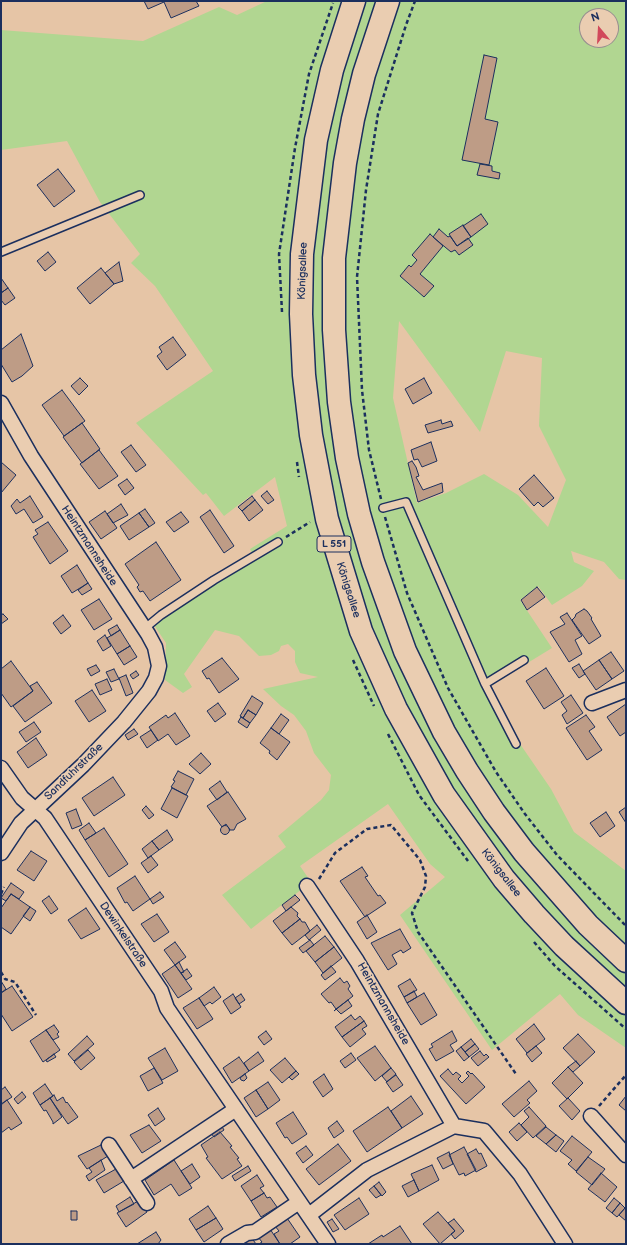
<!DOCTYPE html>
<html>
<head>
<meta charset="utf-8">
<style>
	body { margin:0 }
	#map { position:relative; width:627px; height:1245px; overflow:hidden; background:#e6c5a6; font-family:"Balsamiq Sans",sans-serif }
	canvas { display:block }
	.frame { position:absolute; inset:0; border:2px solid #1b2f5e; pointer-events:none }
	.north { position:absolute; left:579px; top:8px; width:40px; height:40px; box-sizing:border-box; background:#eacdb1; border:1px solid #978e90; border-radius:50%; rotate:342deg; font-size:11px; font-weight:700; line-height:16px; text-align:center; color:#1b2f5e }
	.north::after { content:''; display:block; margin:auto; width:14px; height:18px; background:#d1495b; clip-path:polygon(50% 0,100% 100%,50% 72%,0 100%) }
</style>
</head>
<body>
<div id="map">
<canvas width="627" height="1245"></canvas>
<div class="frame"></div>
<div class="north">N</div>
</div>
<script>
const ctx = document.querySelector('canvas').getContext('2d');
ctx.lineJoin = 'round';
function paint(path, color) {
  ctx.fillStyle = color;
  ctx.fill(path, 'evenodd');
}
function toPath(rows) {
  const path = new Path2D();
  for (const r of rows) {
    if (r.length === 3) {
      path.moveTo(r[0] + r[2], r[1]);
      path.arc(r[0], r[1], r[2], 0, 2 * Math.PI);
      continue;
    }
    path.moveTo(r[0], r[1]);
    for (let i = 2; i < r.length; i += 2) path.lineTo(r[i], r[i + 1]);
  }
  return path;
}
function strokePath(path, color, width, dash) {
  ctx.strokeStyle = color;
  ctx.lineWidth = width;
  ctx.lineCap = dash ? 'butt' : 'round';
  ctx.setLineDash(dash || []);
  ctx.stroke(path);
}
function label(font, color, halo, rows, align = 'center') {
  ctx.font = font + ' "Balsamiq Sans",sans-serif';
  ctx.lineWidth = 3;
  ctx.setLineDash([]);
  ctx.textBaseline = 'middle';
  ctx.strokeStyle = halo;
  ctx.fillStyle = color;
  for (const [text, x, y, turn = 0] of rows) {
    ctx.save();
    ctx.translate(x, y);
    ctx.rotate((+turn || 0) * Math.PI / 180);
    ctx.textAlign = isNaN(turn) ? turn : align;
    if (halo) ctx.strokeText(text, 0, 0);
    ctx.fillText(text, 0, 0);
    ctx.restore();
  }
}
paint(toPath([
	[267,1,626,1,626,580,619,579,604,562,571,551,574,562,594,571,582,586,552,605,538,586,520,600,552,648,490,686,518,741,551,789,574,832,626,871,626,1048,578,1015,560,994,492,1050,400,915,445,877,430,864,388,804,300,866,311,882,251,929,222,895,286,847,278,836,321,800,329,790,331,775,314,753,306,731,294,715,281,706,263,689,318,677,300,673,295,662,295,651,288,644,281,646,279,651,271,655,259,656,239,636,215,630,184,674,192,687,183,693,165,680,166,643,150,619,252,553,250,549,287,526,275,477,224,516,206,493,203,495,136,423,213,371,155,286,131,263,140,254,100,202,67,141,1,150,1,30,143,41,219,7,237,15],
	[587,16,611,16,611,40,587,40],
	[399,321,480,432,506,351,542,358,539,426,566,480,548,527,518,495,484,474,446,493,417,503,393,398]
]), '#b1d691');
const building = toPath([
	[144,1,196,1,199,6,171,18,164,2,148,9,144,1],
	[484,55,497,58,485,119,498,122,489,165,462,160,484,55],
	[480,164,492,166,492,171,500,173,499,179,477,175,480,164],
	[58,169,75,191,54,207,37,185,58,169],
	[481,214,488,224,471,237,463,226,481,214],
	[463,225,471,237,457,246,449,234,463,225],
	[439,229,448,237,450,236,457,246,468,238,473,245,459,255,455,250,451,252,433,237,439,229],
	[430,234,443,246,420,274,434,286,424,297,400,276,409,265,411,267,417,260,412,255,430,234],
	[48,252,56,262,45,271,37,261,48,252],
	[119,262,123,281,114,284,105,273,119,262],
	[101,268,114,284,90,304,77,288,101,268],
	[1,278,8,288,1,293,1,278],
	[8,288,15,298,5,305,1,300,1,293,8,288],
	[21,334,33,366,22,376,12,382,1,364,1,350,21,334],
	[173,337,186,355,167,370,157,356,162,352,159,347,173,337],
	[80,378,88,386,79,395,71,386,80,378],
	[424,378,432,393,413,404,405,389,424,378],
	[62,390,85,421,64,436,42,405,62,390],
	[441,420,442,424,451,421,453,426,428,433,425,425,441,420],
	[82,423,100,449,82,463,63,437,82,423],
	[431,442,437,461,422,467,418,459,414,460,411,450,431,442],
	[131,445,146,465,136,472,121,452,131,445],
	[99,450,118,476,99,489,80,464,99,450],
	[412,461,416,467,419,476,416,477,423,490,442,483,443,492,418,502,408,463,412,461],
	[1,462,16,475,1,493,1,462],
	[534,475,554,498,543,507,538,502,534,506,519,489,534,475],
	[127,479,134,488,125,495,118,485,127,479],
	[267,491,274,500,268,504,261,496,267,491],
	[30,496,43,517,33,523,24,509,16,514,11,506,17,499,20,503,30,496],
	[252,496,255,500,242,511,238,507,252,496],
	[255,500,263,510,249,521,242,511,255,500],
	[121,504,128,515,113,523,107,514,121,504],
	[145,509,155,523,149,527,139,513,145,509],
	[210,510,234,546,224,553,200,517,210,510],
	[105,511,117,528,101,539,89,522,105,511],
	[181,512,189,522,174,532,166,522,181,512],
	[139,513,149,527,129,540,120,526,139,513],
	[48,522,68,551,50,564,33,537,38,534,35,530,48,522],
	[156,542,181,580,150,601,143,591,140,592,137,587,139,585,125,564,156,542],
	[77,565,88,583,72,593,61,576,77,565],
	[88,583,92,589,82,595,78,590,88,583],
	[537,587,545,597,527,610,521,600,537,587],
	[99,599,112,619,94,630,81,610,99,599],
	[584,609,587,611,592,618,591,619,601,636,589,644,572,620,575,617,576,614,584,609],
	[567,613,582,636,575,640,582,654,569,662,550,632,565,624,560,617,567,613],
	[3,614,8,619,1,624,1,615,3,614],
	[63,615,71,626,61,634,53,623,63,615],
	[117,625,120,630,111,636,108,630,117,625],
	[120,630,130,646,117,654,107,638,120,630],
	[105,635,111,646,103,651,97,641,105,635],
	[130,646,137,657,124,665,117,654,130,646],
	[611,652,624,671,612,679,599,660,611,652],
	[222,658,239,679,219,693,209,678,207,679,202,671,222,658],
	[599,660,612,679,596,690,583,671,599,660],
	[11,661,33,691,11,707,1,693,1,669,11,661],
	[579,664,585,674,579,678,572,668,579,664],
	[96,665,100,671,91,676,87,669,96,665],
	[546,668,564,696,544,709,526,681,546,668],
	[114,669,119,679,111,682,106,672,114,669],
	[136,671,139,675,133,679,130,675,136,671],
	[126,675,133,693,126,696,119,678,126,675],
	[107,679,112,690,100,695,95,684,107,679],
	[37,682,52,703,25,722,13,706,33,691,30,686,37,682],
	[92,690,106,711,89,722,75,701,92,690],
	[571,695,583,713,567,724,562,715,567,711,561,702,571,695],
	[252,696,263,703,256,715,248,710,243,718,240,716,252,696],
	[218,703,226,714,215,722,207,711,218,703],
	[626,704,626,732,620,736,607,717,626,704],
	[248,710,256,715,250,723,243,718,248,710],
	[175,713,190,736,176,745,168,734,158,741,149,727,166,715,168,718,175,713],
	[281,714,289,720,279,734,271,728,281,714],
	[586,715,595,727,589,731,602,750,587,760,566,728,586,715],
	[241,717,250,723,247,728,238,722,241,717],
	[34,722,41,732,26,742,19,732,34,722],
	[271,728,290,742,277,760,269,753,270,751,260,743,271,728],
	[134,729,138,734,128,740,125,735,134,729],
	[151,730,158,740,147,748,140,737,151,730],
	[36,738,47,755,28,768,17,752,36,738],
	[201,753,211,764,200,774,189,764,201,753],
	[178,771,194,779,186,795,171,787,175,781,173,780,178,771],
	[113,777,125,795,94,816,82,798,113,777],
	[220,781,227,792,217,800,209,789,220,781],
	[172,788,188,796,177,818,161,809,172,788],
	[228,792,246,819,237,824,234,830,230,830,226,824,222,827,207,806,228,792],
	[146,806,154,815,149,819,142,810,146,806],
	[626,807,626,823,619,812,626,807],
	[76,809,82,825,72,829,66,813,76,809],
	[606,812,615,826,600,837,590,823,606,812],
	[89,823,96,833,85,840,79,830,89,823],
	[225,830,4.5],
	[104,828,128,864,109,877,85,840,104,828],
	[167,830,173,840,159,850,152,841,167,830],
	[152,841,159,850,148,858,142,849,152,841],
	[31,851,47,861,34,881,17,870,31,851],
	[151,856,158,865,148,873,141,863,151,856],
	[362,867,368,876,365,877,378,896,380,895,386,903,365,917,340,881,362,867],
	[135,876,150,899,133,911,127,902,125,903,117,888,135,876],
	[11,883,24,892,19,899,11,894,6,901,1,898,11,883],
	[160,892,164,897,153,904,150,899,160,892],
	[11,894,30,907,11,934,1,927,1,908,11,894],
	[295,895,300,900,286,911,282,905,295,895],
	[49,896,58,909,51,914,42,901,49,896],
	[30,907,36,911,30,921,23,916,30,907],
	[291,907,298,913,297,916,300,919,282,933,273,921,291,907],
	[86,908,100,929,81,939,68,920,86,908],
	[157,914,169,932,154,942,141,924,157,914],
	[367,915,377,932,367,939,357,922,367,915],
	[300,919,302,922,305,922,310,931,292,945,282,933,300,919],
	[317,925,321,930,309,940,305,935,317,925],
	[400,929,411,948,403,953,401,950,392,955,397,964,388,970,371,943,400,929],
	[325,936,334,947,315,962,306,951,325,936],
	[310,940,314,945,303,953,299,948,310,940],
	[175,942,186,957,175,965,164,950,175,942],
	[334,947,342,958,323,973,315,962,334,947],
	[179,962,184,972,181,973,175,965,179,962],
	[175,965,192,989,178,998,162,974,175,965],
	[331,966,336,972,325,980,321,975,331,966],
	[187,969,192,976,186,980,181,973,187,969],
	[340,978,344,983,347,981,350,986,348,989,353,996,334,1011,336,1009,331,1002,329,1003,321,994,340,978],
	[410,979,417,990,404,997,398,986,410,979],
	[1,981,6,989,1,993,1,981],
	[12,986,33,1017,12,1031,1,1014,1,993,12,986],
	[214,987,221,997,212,1004,210,1002,204,1006,199,998,214,987],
	[414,991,417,997,407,1003,404,997,414,991],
	[424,993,437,1015,421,1025,407,1003,424,993],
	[233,994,241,1007,231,1014,223,1001,233,994],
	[241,994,245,1000,239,1004,235,998,241,994],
	[199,998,213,1019,197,1029,183,1008,199,998],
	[348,1000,352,1006,341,1014,336,1009,348,1000],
	[351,1015,355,1020,360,1016,364,1021,342,1037,335,1027,351,1015],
	[364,1021,367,1026,362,1029,366,1034,350,1047,342,1037,364,1021],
	[534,1024,545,1039,527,1053,516,1039,534,1024],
	[54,1025,59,1032,57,1034,59,1037,53,1040,46,1030,54,1025],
	[46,1030,60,1050,43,1062,30,1041,46,1030],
	[266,1031,272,1039,264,1045,258,1037,266,1031],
	[452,1031,457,1041,450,1045,454,1051,436,1061,429,1049,433,1047,431,1044,452,1031],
	[578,1034,595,1052,580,1066,563,1048,578,1034],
	[87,1036,94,1044,74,1061,68,1054,87,1036],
	[471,1039,475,1044,465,1052,461,1047,471,1039],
	[475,1044,479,1049,469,1057,465,1052,475,1044],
	[375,1046,391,1068,375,1081,357,1058,375,1046],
	[536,1046,542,1053,532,1062,526,1054,536,1046],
	[461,1047,469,1057,464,1061,456,1051,461,1047],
	[165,1048,178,1071,162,1080,148,1058,165,1048],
	[88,1050,95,1058,81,1070,74,1062,88,1050],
	[480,1051,484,1056,486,1054,489,1057,478,1066,471,1058,480,1051],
	[258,1052,264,1061,249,1071,244,1063,258,1052],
	[351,1053,356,1060,345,1068,340,1061,351,1053],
	[54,1054,56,1057,47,1062,46,1060,54,1054],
	[239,1057,249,1071,232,1083,223,1068,239,1057],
	[285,1058,296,1071,282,1083,270,1070,285,1058],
	[576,1061,580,1066,573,1072,568,1067,576,1061],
	[568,1067,583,1083,567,1099,552,1083,568,1067],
	[154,1068,163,1083,148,1091,140,1076,154,1068],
	[391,1068,396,1074,387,1082,382,1076,391,1068],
	[448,1069,453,1075,456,1072,461,1076,458,1079,462,1083,469,1076,466,1073,468,1071,471,1074,472,1073,485,1087,466,1104,440,1076,448,1069],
	[296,1071,299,1074,292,1080,289,1077,296,1071],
	[245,1074,247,1078,244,1081,241,1080,240,1078,245,1074],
	[324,1074,333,1089,323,1097,313,1082,324,1074],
	[396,1075,403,1085,393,1092,386,1082,396,1075],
	[529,1081,537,1091,527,1100,530,1103,514,1117,502,1104,529,1081],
	[268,1082,280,1100,268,1109,256,1090,268,1082],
	[45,1084,53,1096,40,1105,33,1093,45,1084],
	[5,1087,12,1097,1,1104,1,1090,5,1087],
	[256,1090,268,1109,256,1117,244,1098,256,1090],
	[22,1092,26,1097,18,1104,14,1099,22,1092],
	[54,1095,57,1101,63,1097,66,1103,67,1102,78,1117,68,1124,50,1098,54,1095],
	[411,1096,423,1114,402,1128,391,1111,411,1096],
	[626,1096,626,1111,619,1105,626,1096],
	[50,1098,62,1117,53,1124,53,1122,46,1110,44,1111,40,1105,50,1098],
	[568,1098,580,1111,572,1120,559,1106,568,1098],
	[7,1100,22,1123,11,1130,9,1127,1,1133,1,1105,7,1100],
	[388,1107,402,1128,367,1152,353,1131,388,1107],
	[529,1107,546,1126,533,1138,521,1125,529,1117,524,1111,529,1107],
	[158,1108,165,1119,155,1126,148,1115,158,1108],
	[293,1112,307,1134,292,1144,287,1137,285,1138,276,1123,293,1112],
	[337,1121,344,1131,334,1138,328,1128,337,1121],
	[519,1123,527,1132,517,1141,509,1132,519,1123],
	[149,1125,161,1141,142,1153,130,1135,149,1125],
	[221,1125,224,1130,214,1137,210,1132,221,1125],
	[546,1127,556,1135,546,1144,536,1136,546,1127],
	[220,1132,232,1146,230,1147,239,1158,237,1159,242,1166,222,1179,206,1158,208,1157,201,1145,220,1132],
	[556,1135,564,1141,556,1152,546,1144,556,1135],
	[572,1136,592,1152,576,1171,568,1164,572,1160,560,1151,572,1136],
	[338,1144,351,1161,319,1185,306,1169,338,1144],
	[101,1145,108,1156,87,1169,78,1156,101,1145],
	[306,1146,313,1155,303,1163,296,1153,306,1146],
	[464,1147,476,1170,465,1176,464,1173,459,1175,449,1155,464,1147],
	[476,1149,479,1154,481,1153,487,1166,476,1172,467,1154,476,1149],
	[449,1152,453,1164,443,1169,437,1158,449,1152],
	[588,1157,605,1169,592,1185,576,1172,588,1157],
	[101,1160,105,1170,89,1181,86,1176,92,1172,89,1168,101,1160],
	[174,1160,192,1188,179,1196,171,1184,154,1195,145,1180,174,1160],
	[192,1164,200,1177,190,1184,181,1171,192,1164],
	[432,1165,439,1180,419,1191,411,1174,432,1165],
	[248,1166,251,1171,235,1181,232,1176,248,1166],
	[116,1169,124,1181,104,1193,96,1180,116,1169],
	[601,1173,617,1187,605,1202,588,1189,601,1173],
	[257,1175,264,1186,260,1188,264,1193,251,1201,241,1186,257,1175],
	[414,1180,419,1191,408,1197,402,1186,414,1180],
	[379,1182,386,1192,382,1196,374,1186,379,1182],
	[374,1186,381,1195,376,1198,369,1190,374,1186],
	[264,1193,267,1198,270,1197,277,1207,261,1217,251,1201,264,1193],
	[130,1197,134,1204,119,1212,116,1206,130,1197],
	[359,1198,369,1214,345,1230,334,1215,359,1198],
	[614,1198,620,1203,612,1213,606,1208,614,1198],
	[140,1200,147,1212,126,1227,117,1213,140,1200],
	[620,1203,625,1208,617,1217,612,1213,620,1203],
	[208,1206,216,1218,196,1230,189,1219,208,1206],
	[625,1208,626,1208,626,1221,619,1215,625,1208],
	[71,1211,77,1211,77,1220,71,1220,71,1211],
	[438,1212,455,1231,440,1244,423,1224,438,1212],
	[216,1218,223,1229,204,1242,196,1230,216,1218],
	[287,1218,300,1237,290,1244,280,1244,274,1234,279,1231,275,1226,287,1218],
	[332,1219,339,1229,333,1232,327,1222,332,1219],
	[454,1219,464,1231,455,1239,451,1234,455,1231,448,1223,454,1219],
	[400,1226,412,1244,368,1244,382,1235,383,1237,400,1226],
	[270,1229,280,1244,259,1244,262,1242,258,1237,270,1229],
	[156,1232,161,1240,158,1244,137,1244,156,1232],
	[251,1237,256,1244,241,1244,251,1237]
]);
paint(building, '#be9c86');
strokePath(building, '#1b2f5e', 1);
const lane = toPath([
	[1,252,140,195],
	[383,508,406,502,485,684,516,744],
	[144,629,161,615,214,580,278,542],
	[485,684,524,660]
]);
const street = toPath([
	[1,403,31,456,148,634,155,647,159,666,156,678,149,691,124,722,83,765,21,823,1,853],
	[592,703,626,690],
	[1,768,22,798,45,818,161,991,167,1008,328,1244],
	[307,886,357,961,454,1126,484,1131,520,1174,565,1244],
	[591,1116,626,1155],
	[109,1145,147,1203],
	[131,1179,236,1109],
	[309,1215,367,1170,454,1126],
	[228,1244,247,1233,255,1232,299,1202]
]);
const primary = toPath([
	[354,1,332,70,316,140,302,254,301,314,304,375,311,435,327,519,361,631,396,709,444,795,504,879,534,914,564,946,626,1003],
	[388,1,364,74,353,119,345,163,334,258,334,330,339,402,347,458,359,514,373,562,405,651,444,732,467,771,494,812,524,852,588,925,626,961]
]);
strokePath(lane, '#1b2f5e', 10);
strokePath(street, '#1b2f5e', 17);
strokePath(primary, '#1b2f5e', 25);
strokePath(toPath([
	[282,312,279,254,295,148,309,74,333,3],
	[297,462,299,477],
	[381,499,369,450,362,390,357,277,366,190,378,114,406,25,415,1],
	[385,517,407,593,448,688,496,772,525,814,557,855,626,926],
	[286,537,310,522],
	[353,660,374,706],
	[388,734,419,795,468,861],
	[319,879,335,853,367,829,391,825,420,860,426,876,425,887,412,913,418,932,516,1074],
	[1,894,4,887],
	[1,904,2,904],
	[534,942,555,966,626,1029],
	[1,972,5,979,15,982,36,1015],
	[599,1106,626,1075]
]), '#1b2f5e', 2.5, [4, 3]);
strokePath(lane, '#eacdb1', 7);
strokePath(street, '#eacdb1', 14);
strokePath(primary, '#eacdb1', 22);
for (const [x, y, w] of [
	[334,544,34]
]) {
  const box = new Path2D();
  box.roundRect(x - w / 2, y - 8, w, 16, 3);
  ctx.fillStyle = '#eacdb1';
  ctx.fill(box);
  strokePath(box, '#1b2f5e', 1);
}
label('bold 10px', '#1b2f5e', null, [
	["L 551",334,544]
]);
label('11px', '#1b2f5e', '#eacdb1', [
	["Königsallee",303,271,-88],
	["Heintzmannsheide",89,546,57],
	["Königsallee",348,590,72],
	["Sandfuhrstraße",74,772,-44],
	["Königsallee",501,873,52],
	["Dewinkelstraße",123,935,56],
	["Heintzmannsheide",383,1004,60]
]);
</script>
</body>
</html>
